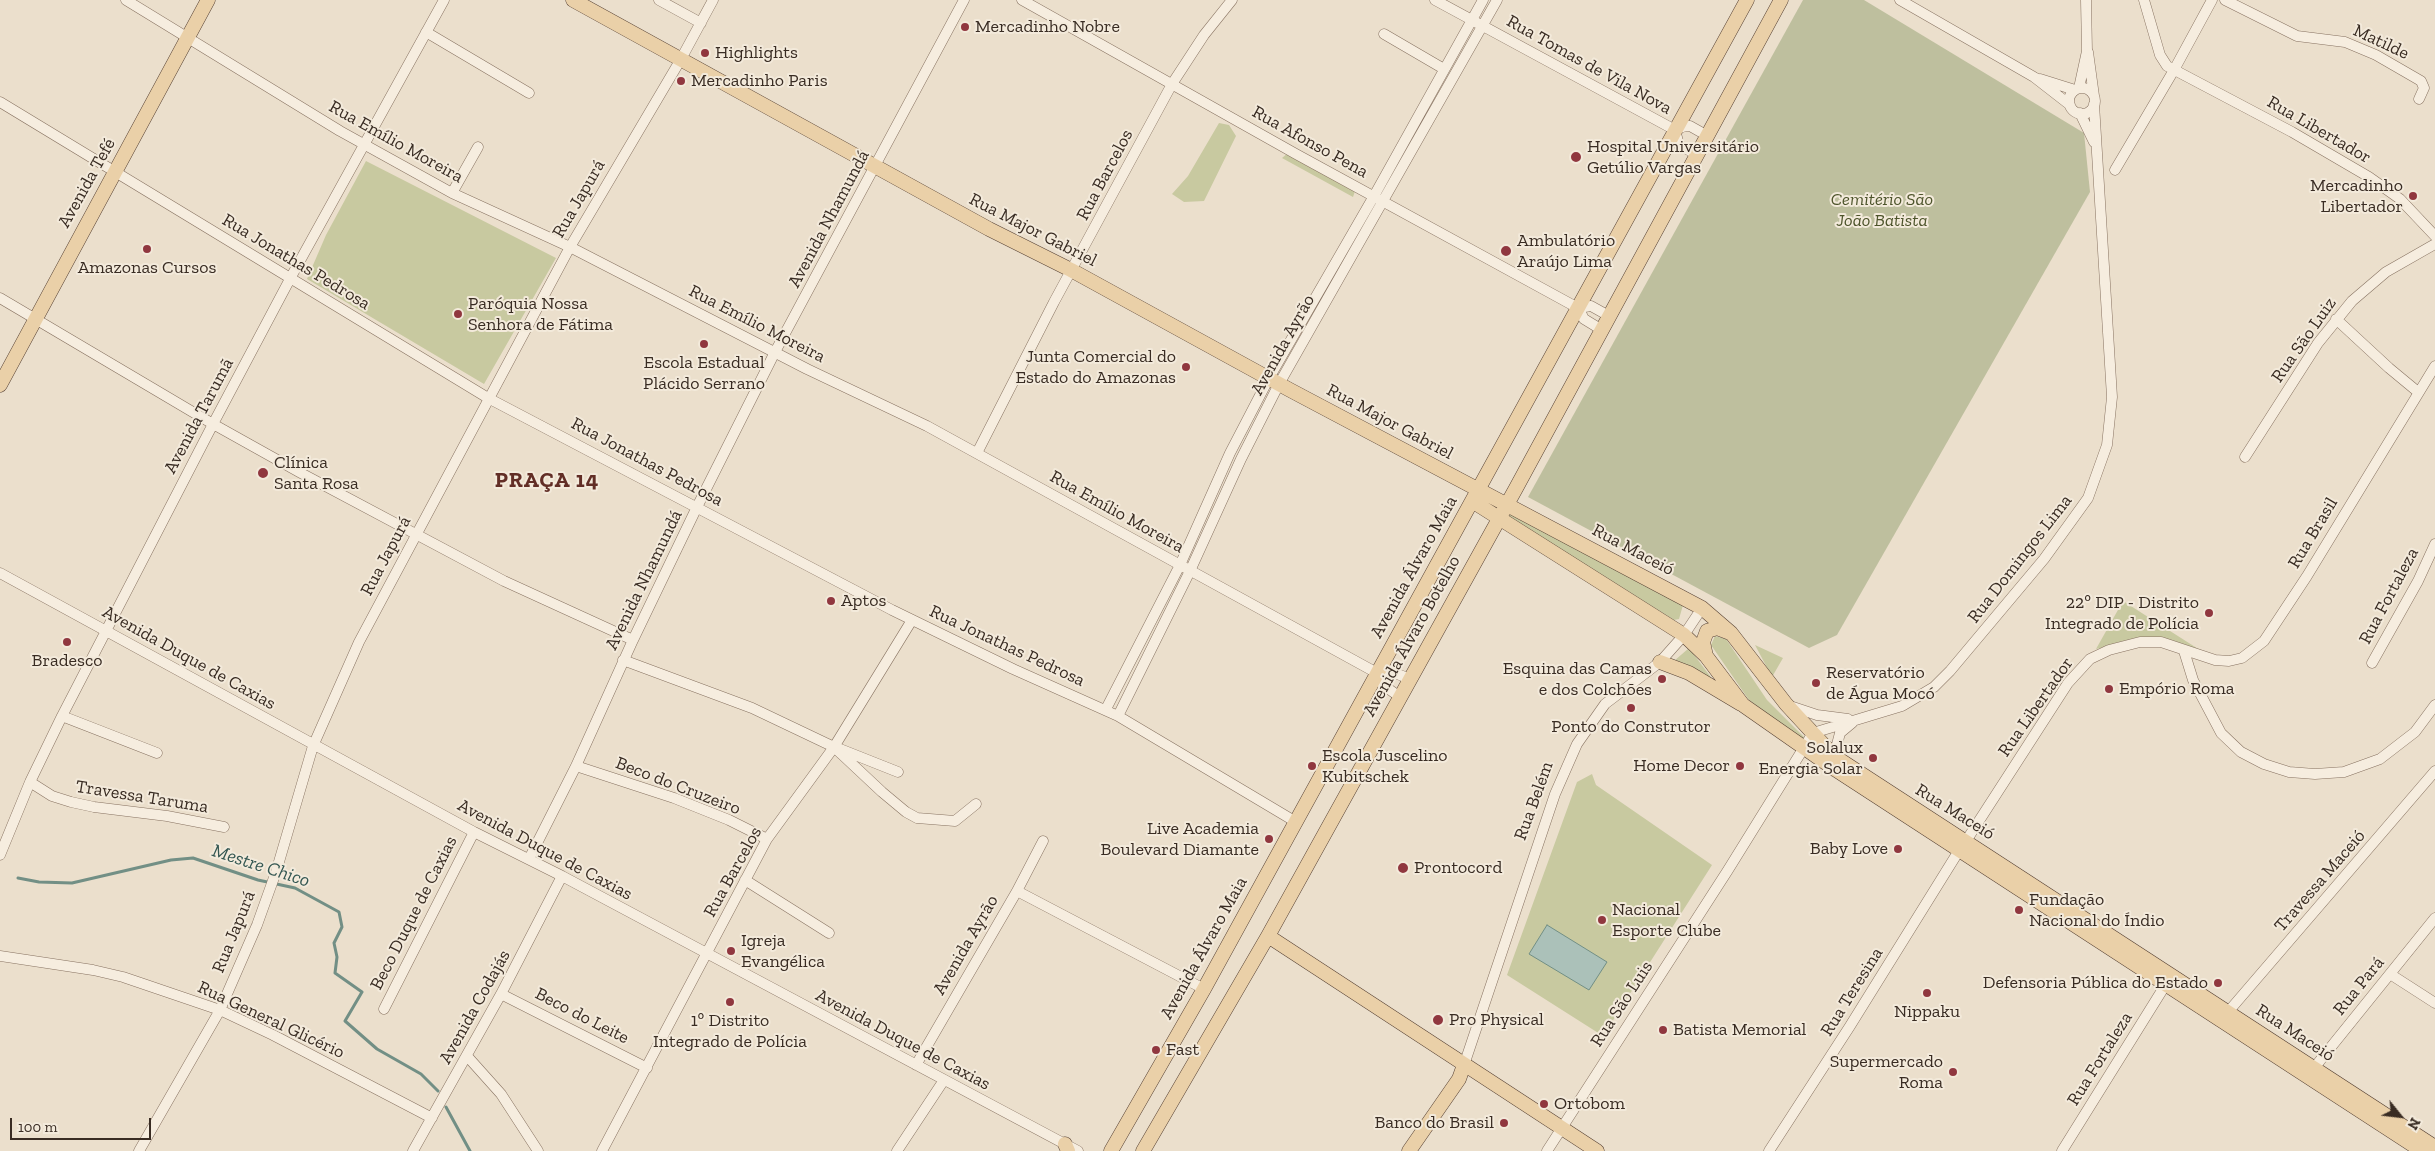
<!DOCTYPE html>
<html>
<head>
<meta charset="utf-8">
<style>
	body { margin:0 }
	#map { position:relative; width:2435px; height:1151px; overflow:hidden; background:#ebdfcc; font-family:"Zilla Slab",serif }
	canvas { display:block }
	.north { position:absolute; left:2375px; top:1091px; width:50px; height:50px; -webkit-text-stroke:4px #f3eadb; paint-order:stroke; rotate:119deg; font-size:14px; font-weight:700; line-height:20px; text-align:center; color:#392c23 }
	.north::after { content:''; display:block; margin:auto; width:18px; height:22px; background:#392c23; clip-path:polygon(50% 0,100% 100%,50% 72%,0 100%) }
	.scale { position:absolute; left:10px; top:1118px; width:141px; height:22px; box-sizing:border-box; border:2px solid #392c23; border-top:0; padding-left:6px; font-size:15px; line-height:18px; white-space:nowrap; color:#392c23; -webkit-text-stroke:4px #f3eadb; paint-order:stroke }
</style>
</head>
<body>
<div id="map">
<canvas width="2435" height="1151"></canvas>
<div class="north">N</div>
<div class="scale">100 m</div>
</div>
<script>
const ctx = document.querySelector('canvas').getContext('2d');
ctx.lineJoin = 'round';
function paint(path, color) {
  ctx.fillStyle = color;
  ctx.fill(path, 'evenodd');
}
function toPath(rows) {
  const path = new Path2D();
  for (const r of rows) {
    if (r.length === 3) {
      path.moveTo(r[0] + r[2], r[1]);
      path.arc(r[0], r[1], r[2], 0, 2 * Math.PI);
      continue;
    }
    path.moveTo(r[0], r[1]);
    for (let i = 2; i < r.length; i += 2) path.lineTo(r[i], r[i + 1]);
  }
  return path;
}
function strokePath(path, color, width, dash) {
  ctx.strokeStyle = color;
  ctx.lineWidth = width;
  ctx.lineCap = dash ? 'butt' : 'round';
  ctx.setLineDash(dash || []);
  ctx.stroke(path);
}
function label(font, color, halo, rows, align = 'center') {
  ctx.font = font + ' "Zilla Slab",serif';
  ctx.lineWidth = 4;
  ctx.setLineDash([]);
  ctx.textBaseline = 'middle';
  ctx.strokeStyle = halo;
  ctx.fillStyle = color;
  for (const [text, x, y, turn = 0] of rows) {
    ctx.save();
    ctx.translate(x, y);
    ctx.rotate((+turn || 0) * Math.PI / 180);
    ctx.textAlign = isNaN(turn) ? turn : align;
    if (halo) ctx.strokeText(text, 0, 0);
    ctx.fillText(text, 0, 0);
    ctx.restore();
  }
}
paint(toPath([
	[1219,123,1229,125,1236,136,1204,201,1184,202,1172,194,1188,176],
	[1288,153,1356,188,1353,197,1282,158],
	[366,161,556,258,484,384,307,279,326,235],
	[1508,511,1683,605,1679,619,1674,620,1506,515],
	[2123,601,2203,652,2151,637,2096,649],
	[1715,636,1726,639,1767,700,1825,758,1749,700,1711,645],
	[1755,645,1783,658,1772,677],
	[1689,648,1719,688,1674,661],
	[1592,774,1596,785,1712,865,1603,1036,1507,975,1577,782]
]), '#c8c9a0');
paint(toPath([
	[1803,0,1864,0,2084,133,2090,192,1837,635,1809,648,1528,497]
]), '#bebf9e');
const water = toPath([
	[1547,925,1607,962,1589,990,1529,954,1547,925]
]);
paint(water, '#abc1b9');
strokePath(water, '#728f85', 1);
strokePath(toPath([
	[18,878,39,882,72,883,171,860,193,858,258,880,295,888,339,912,342,927,334,943,337,957,335,973,362,992,345,1021,377,1049,421,1074,438,1091],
	[446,1107,470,1151]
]), '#728f85', 3);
const minor = toPath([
	[126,0,340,131,452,193,570,247,807,369,927,426,1377,673,1395,673,1410,679],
	[659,0,701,23],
	[1022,0,1296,154,1578,308,1584,319,1602,330],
	[1435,0,1675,130],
	[1900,0,2034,77,2070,105],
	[2144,0,2160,55,2167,66,2292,132,2369,177,2400,199,2435,236],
	[2225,0,2297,36,2345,42,2376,55,2421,81,2424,88,2419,99],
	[426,32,529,93],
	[1384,34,1444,69],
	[2088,52,2094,96],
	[2040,79,2075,90],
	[2079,88,2087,51,2086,0],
	[2082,101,13],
	[0,102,488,398,892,610,1013,669,1118,716,1296,822],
	[2080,113,2094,142],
	[1675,130,1679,145,1696,154],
	[1675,130,1685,126,1690,126,1706,135],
	[2115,170,2174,70,2212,0],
	[452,193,478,147],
	[0,298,213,424,299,472,504,581,633,640],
	[1578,308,1591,306,1609,316],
	[2336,319,2389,368,2418,392],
	[977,453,1054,302,1172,84,1204,35,1232,0],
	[2245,457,2318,343,2352,301,2386,272,2435,244],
	[0,573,474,832,562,876,1078,1151],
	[2184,651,2193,680,2221,733,2241,752,2264,764,2289,772,2315,774,2344,772,2380,759,2415,732,2435,705],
	[623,660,752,708,834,747,882,792,906,812,917,818,955,821,976,804],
	[2372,663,2418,581,2435,544],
	[1377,673,1383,685,1400,697],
	[1787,705,1817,715,1848,719],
	[1106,709,1180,565,1230,453,1269,378,1374,196,1483,0],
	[62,716,157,753],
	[1118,716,1190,571,1241,459,1279,384,1497,0],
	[840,749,898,772],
	[1834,756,1840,733,1852,723],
	[576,766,674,798,729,820,767,839],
	[30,782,52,796,71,802,94,807,167,816,224,827],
	[1966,841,2068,683,2090,659,2109,650,2140,642,2161,642,2215,660,2229,661,2242,658,2264,641,2307,576,2435,366],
	[0,855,30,782,62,716,213,424,291,277,444,0],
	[529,859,576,766,633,640,697,507,775,352,964,0],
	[745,880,829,933],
	[1017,891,1204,989],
	[0,956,93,970,123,977,220,1010,273,1035,432,1118],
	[2390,974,2435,1003],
	[501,994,647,1068],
	[384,1009,474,832],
	[2228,1012,2435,771],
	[467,1056,501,1094,538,1151],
	[916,1065,1017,891,1043,841],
	[1464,1065,1555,794,1577,744,1605,704,1660,662,1684,635,1702,608],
	[2310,1073,2435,918],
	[139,1151,220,1010,257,925,276,872,313,746,359,642,570,247,681,59,713,0],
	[413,1151,501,994,562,876],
	[602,1151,767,839,834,747,912,620],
	[897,1151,944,1080],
	[1547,1151,1728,870,1813,733,1902,706,1934,687,1950,671,2044,559,2088,498,2107,445,2112,397,2094,104],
	[1769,1151,1850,1026,1960,849],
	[2062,1151,2166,984]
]);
const major = toPath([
	[573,0,989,229,1071,270,1290,390,1702,608,1731,633,1786,704,1834,756,2435,1147],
	[0,385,208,0],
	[1472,501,1684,635,1706,656,1743,705,1836,770,2422,1151],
	[1706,656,1703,642,1707,631,1717,628,1730,633],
	[1660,662,1689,673,1741,704],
	[1268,936,1597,1151],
	[1065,1144,1068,1151],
	[1111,1151,1204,989,1747,0],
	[1143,1151,1268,936,1515,490,1781,0],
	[1409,1151,1459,1079,1464,1065]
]);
strokePath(minor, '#877261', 11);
strokePath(major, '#564134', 15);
strokePath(minor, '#f6eddf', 10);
strokePath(major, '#ead0a8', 14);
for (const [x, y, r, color] of [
	[965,27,5,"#90373f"],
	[705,53,5,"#90373f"],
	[681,81,5,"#90373f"],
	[1576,157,6,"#90373f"],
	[2413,196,5,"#90373f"],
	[147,249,5,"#90373f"],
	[1506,251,6,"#90373f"],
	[458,314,5,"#90373f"],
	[704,344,5,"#90373f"],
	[1186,367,5,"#90373f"],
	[263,473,6,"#90373f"],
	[831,601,5,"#90373f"],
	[2209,613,5,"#90373f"],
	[67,642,5,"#90373f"],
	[1662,679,5,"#90373f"],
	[1816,683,5,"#90373f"],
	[2109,689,5,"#90373f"],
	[1631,708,5,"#90373f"],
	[1873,758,5,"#90373f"],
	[1312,766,5,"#90373f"],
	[1740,766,5,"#90373f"],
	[1269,839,5,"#90373f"],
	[1898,849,5,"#90373f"],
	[1403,868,6,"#90373f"],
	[2019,910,5,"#90373f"],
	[1602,920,5,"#90373f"],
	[731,951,5,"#90373f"],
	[2218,983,5,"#90373f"],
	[1927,993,5,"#90373f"],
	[730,1002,5,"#90373f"],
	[1438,1020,6,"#90373f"],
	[1663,1030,5,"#90373f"],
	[1156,1050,5,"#90373f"],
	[1953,1072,5,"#90373f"],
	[1544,1104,5,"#90373f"],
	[1504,1123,5,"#90373f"]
]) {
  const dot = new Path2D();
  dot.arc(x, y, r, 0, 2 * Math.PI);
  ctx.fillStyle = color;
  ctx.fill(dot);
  strokePath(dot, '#f3eadb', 2);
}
label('18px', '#392c23', '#f3eadb', [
	["Mercadinho Nobre",975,27],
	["Highlights",715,53],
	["Mercadinho Paris",691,81],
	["Hospital Universitário",1587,147],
	["Getúlio Vargas",1587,168],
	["Mercadinho",2403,186,"right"],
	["Libertador",2403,207,"right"],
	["Ambulatório",1517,241],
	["Araújo Lima",1517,262],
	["Amazonas Cursos",147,268,"center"],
	["Paróquia Nossa",468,304],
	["Senhora de Fátima",468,325],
	["Junta Comercial do",1176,357,"right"],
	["Estado do Amazonas",1176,378,"right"],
	["Escola Estadual",704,363,"center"],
	["Plácido Serrano",704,384,"center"],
	["Clínica",274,463],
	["Santa Rosa",274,484],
	["Aptos",841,601],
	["22º DIP - Distrito",2199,603,"right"],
	["Integrado de Polícia",2199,624,"right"],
	["Bradesco",67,661,"center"],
	["Esquina das Camas",1652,669,"right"],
	["e dos Colchões",1652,690,"right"],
	["Reservatório",1826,673],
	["de Água Mocó",1826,694],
	["Empório Roma",2119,689],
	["Ponto do Construtor",1631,727,"center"],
	["Solalux",1863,748,"right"],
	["Energia Solar",1863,769,"right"],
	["Escola Juscelino",1322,756],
	["Kubitschek",1322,777],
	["Home Decor",1730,766,"right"],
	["Live Academia",1259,829,"right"],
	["Boulevard Diamante",1259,850,"right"],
	["Baby Love",1888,849,"right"],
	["Prontocord",1414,868],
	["Fundação",2029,900],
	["Nacional do Índio",2029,921],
	["Nacional",1612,910],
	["Esporte Clube",1612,931],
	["Igreja",741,941],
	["Evangélica",741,962],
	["Defensoria Pública do Estado",2208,983,"right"],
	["Nippaku",1927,1012,"center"],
	["Pro Physical",1449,1020],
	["1º Distrito",730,1021,"center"],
	["Integrado de Polícia",730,1042,"center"],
	["Batista Memorial",1673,1030],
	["Fast",1166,1050],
	["Supermercado",1943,1062,"right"],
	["Roma",1943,1083,"right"],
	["Ortobom",1554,1104],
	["Banco do Brasil",1494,1123,"right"]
], 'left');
label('18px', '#392c23', '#f3eadb', [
	["Matilde",2381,42,25],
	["Rua Tomas de Vila Nova",1589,65,29],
	["Rua Libertador",2319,130,30],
	["Rua Emílio Moreira",396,142,29],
	["Rua Afonso Pena",1310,142,29],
	["Rua Barcelos",1105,175,-62],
	["Avenida Tefé",87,183,-61],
	["Rua Japurá",579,199,-60],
	["Avenida Nhamundá",829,219,-62],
	["Rua Major Gabriel",1033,230,27],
	["Rua Jonathas Pedrosa",296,262,31],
	["Rua Emílio Moreira",757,324,27],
	["Rua São Luiz",2304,340,-55],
	["Avenida Ayrão",1283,345,-61],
	["Avenida Tarumã",199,416,-62],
	["Rua Major Gabriel",1390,422,28],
	["Rua Jonathas Pedrosa",647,462,28],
	["Rua Emílio Moreira",1117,512,29],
	["Rua Brasil",2313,533,-59],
	["Rua Maceió",1633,550,28],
	["Rua Japurá",386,556,-62],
	["Rua Domingos Lima",2020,559,-52],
	["Avenida Álvaro Maia",1414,567,-61],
	["Avenida Nhamundá",644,580,-64],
	["Rua Fortaleza",2389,596,-62],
	["Avenida Álvaro Botelho",1412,636,-61],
	["Rua Jonathas Pedrosa",1007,646,25],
	["Avenida Duque de Caxias",189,658,29],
	["Rua Libertador",2036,707,-55],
	["Beco do Cruzeiro",678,786,21],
	["Travessa Taruma",142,797,9],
	["Rua Belém",1534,801,-70],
	["Rua Maceió",1955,812,32],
	["Avenida Duque de Caxias",545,850,28],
	["Rua Barcelos",733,872,-61],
	["Travessa Maceió",2320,881,-49],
	["Beco Duque de Caxias",414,913,-63],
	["Rua Japurá",234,932,-68],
	["Avenida Ayrão",966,945,-60],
	["Avenida Álvaro Maia",1204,948,-61],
	["Rua Pará",2359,986,-51],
	["Rua Teresina",1852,992,-58],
	["Rua São Luis",1622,1004,-57],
	["Avenida Codajás",475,1007,-61],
	["Beco do Leite",582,1016,27],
	["Rua General Glicério",271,1020,25],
	["Rua Maceió",2295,1033,33],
	["Avenida Duque de Caxias",903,1040,28],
	["Rua Fortaleza",2100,1059,-58]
]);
label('italic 18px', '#4d542b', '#f3eadb', [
	["Cemitério São",1882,200],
	["João Batista",1882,221]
]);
label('italic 19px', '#345752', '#f3eadb', [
	["Mestre Chico",261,866,18]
]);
ctx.letterSpacing = '1px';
label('bold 22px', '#622e26', '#f3eadb', [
	["PRAÇA 14",547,481]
]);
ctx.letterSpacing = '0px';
</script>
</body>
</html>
